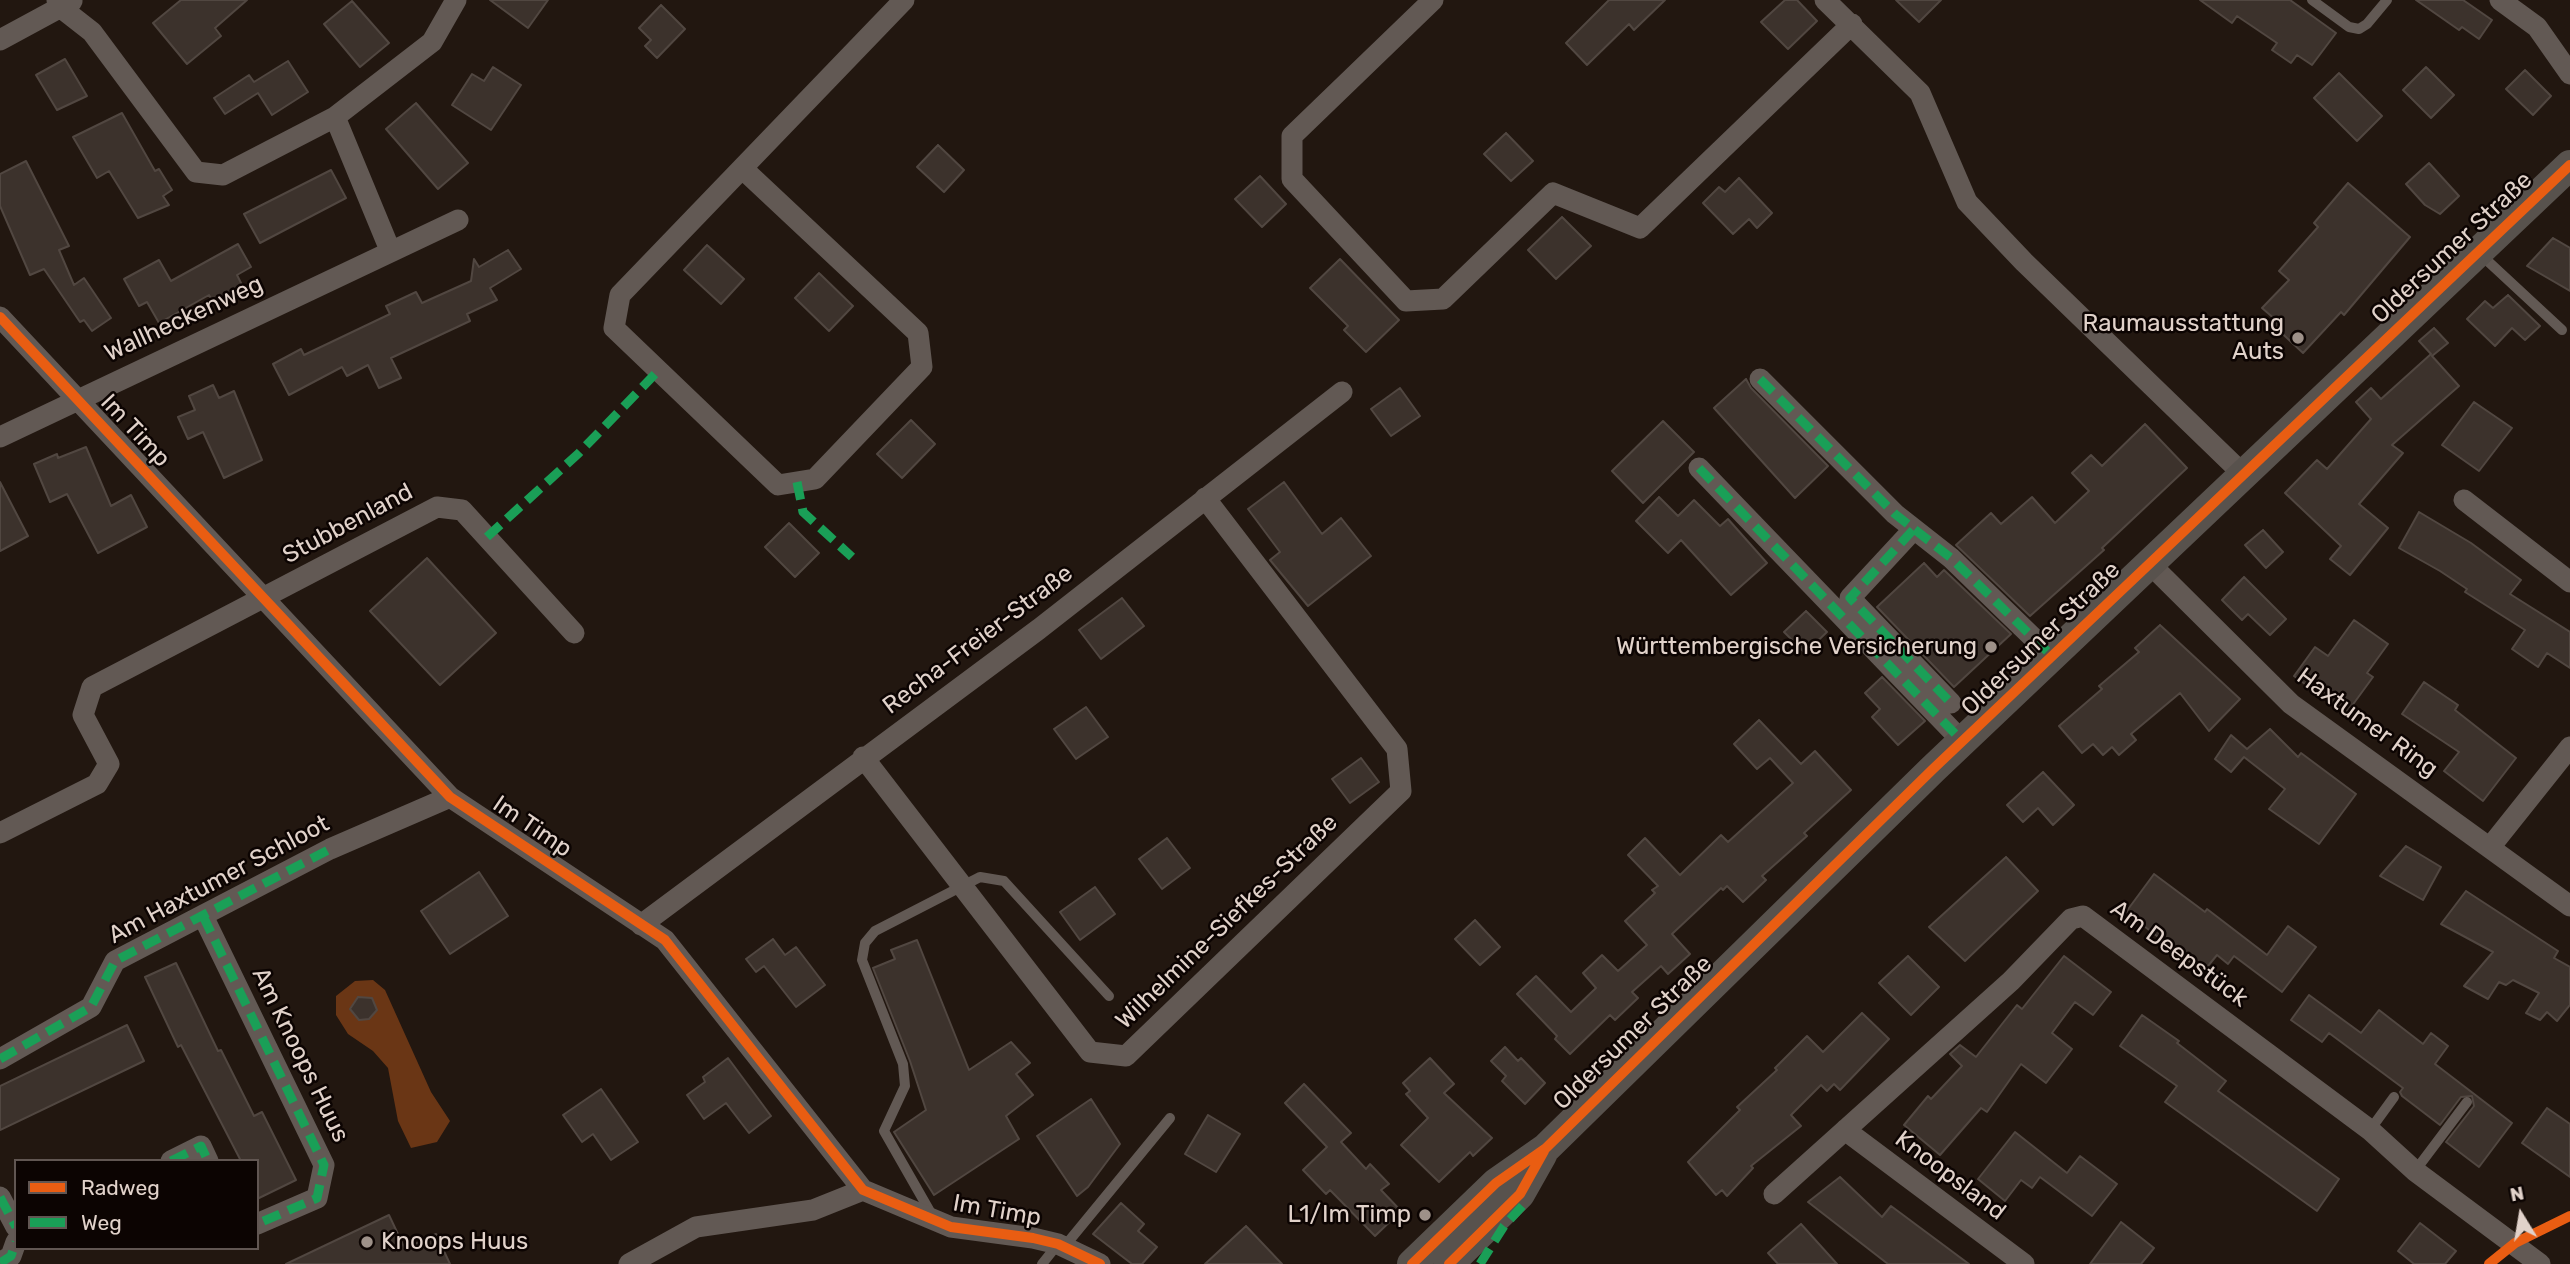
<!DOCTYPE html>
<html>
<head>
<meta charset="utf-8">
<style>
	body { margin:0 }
	#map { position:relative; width:2570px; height:1264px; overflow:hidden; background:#221710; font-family:Rubik,sans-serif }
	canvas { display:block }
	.legend { position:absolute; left:14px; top:1159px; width:245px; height:91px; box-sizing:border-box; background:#0c0402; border:2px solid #615652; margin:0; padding:9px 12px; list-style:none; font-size:21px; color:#e1d2ca }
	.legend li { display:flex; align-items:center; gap:14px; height:35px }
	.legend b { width:35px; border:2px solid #615652 }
	.north { position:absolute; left:2486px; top:1180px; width:70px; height:70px; -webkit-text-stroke:5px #0c0402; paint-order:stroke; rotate:349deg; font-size:19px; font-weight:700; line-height:28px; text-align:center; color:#e1d2ca }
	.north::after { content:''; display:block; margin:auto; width:24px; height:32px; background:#e1d2ca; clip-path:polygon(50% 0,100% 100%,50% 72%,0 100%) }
</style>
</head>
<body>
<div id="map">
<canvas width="2570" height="1264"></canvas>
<ul class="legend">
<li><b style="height:9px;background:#e95d12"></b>Radweg</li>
<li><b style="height:9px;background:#1a9f57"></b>Weg</li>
</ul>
<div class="north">N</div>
</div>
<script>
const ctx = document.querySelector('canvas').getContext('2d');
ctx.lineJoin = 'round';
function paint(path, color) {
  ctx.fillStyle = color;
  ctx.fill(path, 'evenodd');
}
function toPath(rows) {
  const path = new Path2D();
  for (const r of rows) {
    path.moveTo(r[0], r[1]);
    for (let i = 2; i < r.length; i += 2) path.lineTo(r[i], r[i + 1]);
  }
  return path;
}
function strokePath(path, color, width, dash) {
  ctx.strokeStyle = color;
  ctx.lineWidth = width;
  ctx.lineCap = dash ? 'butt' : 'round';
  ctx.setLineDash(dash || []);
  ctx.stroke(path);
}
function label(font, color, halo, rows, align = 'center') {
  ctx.font = font + ' Rubik,sans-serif';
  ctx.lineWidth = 5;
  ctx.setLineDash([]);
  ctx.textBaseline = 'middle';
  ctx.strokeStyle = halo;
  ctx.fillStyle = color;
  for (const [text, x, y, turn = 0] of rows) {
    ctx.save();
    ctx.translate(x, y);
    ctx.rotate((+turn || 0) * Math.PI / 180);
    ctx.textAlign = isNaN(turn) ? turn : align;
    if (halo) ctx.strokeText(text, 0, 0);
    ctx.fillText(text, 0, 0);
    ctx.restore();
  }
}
paint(toPath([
	[373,980,385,990,431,1092,450,1121,437,1142,411,1148,398,1121,388,1068,373,1051,348,1034,336,1015,336,996,355,981]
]), '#6a3615');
const building = toPath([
	[181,0,247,0,215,28,221,36,187,64,153,23,181,0],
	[490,0,548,0,528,28,490,0],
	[1609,0,1665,0,1634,30,1629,24,1587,65,1566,43,1609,0],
	[1785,0,1797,0,1817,21,1788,49,1761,22,1785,0],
	[1896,0,1941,0,1919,22,1896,0],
	[2200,0,2290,0,2336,33,2312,65,2297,55,2291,63,2272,50,2277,43,2237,16,2232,23,2200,0],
	[2416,0,2463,0,2492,20,2479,39,2462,27,2459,30,2416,0],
	[352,1,389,43,360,67,324,24,352,1],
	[661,5,685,29,657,58,645,46,651,40,639,28,661,5],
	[65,59,87,96,57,110,36,75,65,59],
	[288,61,308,92,272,115,258,93,225,114,214,98,249,75,254,82,288,61],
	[493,67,521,85,491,130,452,105,472,74,484,81,493,67],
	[2426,67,2454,95,2431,118,2403,90,2426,67],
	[2525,70,2551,96,2533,115,2506,89,2525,70],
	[2339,73,2382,116,2357,141,2314,98,2339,73],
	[416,103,468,163,438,189,386,129,416,103],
	[122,113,155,171,159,169,172,190,163,196,169,205,138,218,109,171,97,178,73,137,122,113],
	[1506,133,1533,161,1511,181,1484,154,1506,133],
	[938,145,964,170,944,192,917,167,938,145],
	[26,161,69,246,59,250,74,285,84,278,111,318,92,331,84,320,80,322,44,269,30,275,0,206,0,174,26,161],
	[2429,163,2459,196,2440,214,2425,205,2406,184,2429,163],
	[331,170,346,198,260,243,244,214,331,170],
	[1260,176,1286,204,1262,227,1235,199,1260,176],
	[1739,178,1772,213,1757,228,1749,219,1733,234,1703,203,1719,187,1725,192,1739,178],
	[2348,183,2410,237,2344,315,2341,312,2303,353,2273,325,2277,321,2262,308,2289,280,2279,271,2318,227,2314,223,2348,183],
	[1562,217,1591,246,1556,279,1528,250,1562,217],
	[2553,238,2570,248,2570,291,2527,266,2553,238],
	[238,244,251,267,237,275,245,291,216,307,209,295,159,323,147,302,139,306,124,279,159,260,171,281,238,244],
	[707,245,744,279,721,304,684,270,707,245],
	[508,250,521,269,490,288,497,300,467,314,470,321,391,358,401,378,379,388,368,365,347,376,342,367,289,395,273,364,301,349,304,355,390,314,386,306,416,292,422,303,471,281,474,259,479,267,508,250],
	[1340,259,1399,320,1366,352,1344,330,1348,326,1310,288,1340,259],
	[819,273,853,306,829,331,795,298,819,273],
	[2508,295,2540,326,2525,340,2512,328,2495,346,2467,319,2485,301,2493,308,2508,295],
	[2434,328,2448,343,2432,356,2459,386,2392,445,2403,453,2359,504,2388,528,2350,575,2330,559,2341,546,2285,493,2317,460,2327,469,2371,419,2356,402,2371,388,2381,399,2431,354,2419,341,2434,328],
	[1746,379,1751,388,1828,466,1795,498,1714,408,1746,379],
	[213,385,219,398,234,391,262,460,224,478,203,432,188,439,178,417,195,410,189,396,213,385],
	[1400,388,1420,416,1391,436,1371,409,1400,388],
	[2474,402,2512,428,2479,471,2442,445,2474,402],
	[911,420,935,444,902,478,877,454,911,420],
	[1663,421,1694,452,1643,503,1612,471,1663,421],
	[2145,424,2187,468,2102,548,2104,550,2030,616,1956,545,1991,513,2001,524,2032,497,2055,523,2089,491,2072,473,2091,455,2102,466,2145,424],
	[86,447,111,506,131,495,147,527,98,553,67,494,50,502,34,464,57,454,58,458,86,447],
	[0,482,28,536,0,551,0,482],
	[1284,482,1322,534,1341,518,1371,556,1308,606,1270,560,1280,552,1248,509,1284,482],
	[1659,497,1678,516,1694,500,1720,526,1728,519,1767,563,1731,595,1681,540,1668,553,1636,521,1659,497],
	[2419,512,2471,543,2521,580,2510,594,2570,632,2570,668,2547,653,2538,667,2512,649,2525,630,2465,592,2467,589,2440,571,2399,548,2419,512],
	[789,523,819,553,795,577,765,547,789,523],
	[2263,530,2283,552,2266,568,2245,545,2263,530],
	[427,558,496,633,440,685,370,611,427,558],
	[1924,563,1937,577,1944,570,2011,634,1954,687,1877,607,1924,563],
	[2244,577,2286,619,2270,635,2248,614,2242,620,2222,600,2244,577],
	[1122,598,1144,626,1101,659,1079,630,1122,598],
	[1806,611,1827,632,1805,653,1784,632,1806,611],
	[2354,620,2388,644,2367,673,2373,677,2346,714,2294,676,2315,647,2328,656,2354,620],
	[2160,625,2240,699,2209,731,2180,693,2131,734,2136,740,2119,755,2112,747,2103,755,2093,744,2082,753,2059,726,2102,689,2099,686,2139,652,2135,648,2160,625],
	[1882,677,1925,721,1898,745,1872,717,1880,709,1865,693,1882,677],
	[2424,682,2458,705,2455,710,2516,758,2483,801,2444,771,2459,752,2402,714,2424,682],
	[1086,707,1108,737,1076,759,1054,729,1086,707],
	[1759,720,1801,764,1815,751,1851,790,1804,833,1807,836,1762,876,1766,880,1743,902,1727,886,1723,890,1721,888,1672,934,1690,954,1668,974,1661,966,1632,992,1638,998,1615,1020,1610,1015,1570,1054,1555,1039,1557,1036,1517,994,1536,976,1571,1012,1596,988,1583,973,1602,955,1618,971,1647,945,1625,921,1655,893,1652,890,1658,886,1628,855,1645,838,1680,875,1721,835,1728,842,1793,783,1770,758,1757,769,1734,744,1759,720],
	[2270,729,2298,757,2301,753,2356,794,2319,844,2269,809,2285,789,2244,757,2231,772,2215,759,2231,735,2247,749,2270,729],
	[1361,758,1379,782,1350,803,1332,779,1361,758],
	[2043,772,2074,805,2053,825,2038,808,2023,822,2007,805,2043,772],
	[1167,838,1190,868,1162,889,1139,859,1167,838],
	[2406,846,2441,867,2423,900,2380,876,2406,846],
	[2006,857,2038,891,1965,961,1929,927,2006,857],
	[479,872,508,916,450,954,421,911,479,872],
	[2154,874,2205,912,2207,909,2267,955,2288,926,2316,947,2282,992,2234,956,2228,964,2217,955,2203,972,2126,912,2154,874],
	[1095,887,1115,914,1080,940,1060,912,1095,887],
	[2466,891,2558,951,2554,958,2570,967,2570,1005,2557,1021,2547,1012,2540,1020,2526,1013,2539,993,2513,980,2506,985,2499,982,2488,999,2464,986,2493,952,2441,924,2466,891],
	[1475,920,1500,947,1480,965,1455,939,1475,920],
	[773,939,785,955,796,947,825,985,796,1007,764,966,756,972,746,959,773,939],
	[917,940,969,1070,1011,1042,1030,1063,1016,1074,1033,1095,1006,1116,1019,1139,934,1195,894,1132,926,1110,910,1061,873,968,895,959,891,950,917,940],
	[1908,956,1939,987,1911,1015,1879,983,1908,956],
	[2064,956,2111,992,2093,1015,2075,1002,2052,1033,2072,1049,2046,1083,2021,1064,1987,1112,1981,1108,1940,1155,1904,1125,1928,1096,1931,1099,1962,1066,1950,1054,1960,1045,1976,1057,2017,1005,2022,1009,2064,956],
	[176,963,218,1051,221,1050,254,1116,262,1112,296,1180,257,1199,257,1161,241,1161,181,1045,178,1047,145,977,176,963],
	[2309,995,2361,1033,2379,1010,2423,1044,2431,1033,2448,1046,2435,1064,2512,1123,2479,1167,2446,1142,2474,1106,2472,1096,2461,1097,2440,1125,2402,1096,2400,1092,2403,1088,2329,1033,2322,1042,2291,1020,2309,995],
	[358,997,372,998,377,1010,369,1019,359,1020,350,1009,358,997],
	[1862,1013,1889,1039,1840,1090,1834,1084,1827,1091,1821,1085,1791,1115,1801,1126,1751,1166,1753,1168,1727,1196,1722,1190,1716,1195,1688,1162,1740,1110,1737,1107,1777,1070,1775,1068,1807,1036,1823,1052,1862,1013],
	[2142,1015,2179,1041,2177,1043,2226,1081,2218,1091,2339,1179,2317,1211,2165,1102,2177,1086,2120,1046,2142,1015],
	[127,1025,144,1061,0,1130,0,1086,127,1025],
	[1505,1047,1518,1061,1521,1058,1545,1083,1525,1104,1502,1081,1506,1076,1491,1061,1505,1047],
	[728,1058,771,1116,749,1133,726,1103,704,1119,687,1095,705,1082,703,1077,728,1058],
	[1430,1058,1454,1084,1444,1093,1492,1138,1473,1156,1470,1152,1439,1182,1401,1145,1428,1118,1406,1094,1410,1091,1403,1083,1430,1058],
	[1304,1084,1351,1133,1341,1142,1366,1169,1370,1164,1389,1184,1381,1190,1401,1211,1375,1236,1330,1190,1326,1194,1303,1170,1327,1147,1285,1103,1304,1084],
	[601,1089,638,1142,611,1160,593,1134,582,1142,563,1115,601,1089],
	[1091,1099,1120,1144,1088,1187,1077,1196,1037,1136,1091,1099],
	[2547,1108,2570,1124,2570,1177,2522,1143,2547,1108],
	[1208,1115,1240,1134,1216,1172,1185,1154,1208,1115],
	[2015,1132,2067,1173,2080,1156,2117,1184,2092,1216,2040,1177,2032,1188,2021,1180,2005,1201,1978,1179,2015,1132],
	[1840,1177,1882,1217,1891,1206,1969,1264,1888,1264,1808,1202,1840,1177],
	[1121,1203,1144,1224,1138,1231,1157,1247,1142,1264,1132,1264,1093,1234,1121,1203],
	[389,1215,405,1249,436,1234,450,1264,286,1264,389,1215],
	[2121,1222,2154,1248,2141,1264,2090,1264,2121,1222],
	[2420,1223,2456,1251,2445,1264,2414,1264,2398,1251,2420,1223],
	[1801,1224,1837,1264,1778,1264,1768,1253,1801,1224],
	[1246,1226,1282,1264,1205,1264,1246,1226]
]);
paint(building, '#3c322c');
strokePath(building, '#514741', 2);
strokePath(toPath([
	[2312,0,2349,27,2359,29,2367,24,2387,0],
	[2479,253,2562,330],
	[2370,1130,2394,1097],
	[2415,1171,2467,1102],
	[932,1215,884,1131,905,1086,903,1064,862,960,865,943,875,931,980,877,1004,881,1109,996],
	[1064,1247,1170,1118],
	[1042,1264,1058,1244]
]), '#625954', 10);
strokePath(toPath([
	[57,0,60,7,92,32,196,172,223,175,335,117,432,42,456,0],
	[1433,0,1292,136,1292,179,1406,301,1443,299,1553,193,1640,228,1852,24],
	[1825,0,1920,93,1967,202,2024,262,2244,475],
	[2500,0,2537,27,2570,74],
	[0,40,72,1],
	[335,117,390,250],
	[743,169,918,333,922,367,815,479,778,485,614,328,620,295,904,0],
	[0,317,450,797,665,940,863,1190,951,1227,1033,1238,1058,1244,1100,1264],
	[1760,379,1895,514,1951,558,2053,657],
	[0,437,458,220],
	[1699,468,1963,742],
	[2464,500,2570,582],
	[1913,530,1850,598,1951,703],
	[2150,564,2291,704,2570,906],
	[863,757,1090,1052,1126,1056,1401,791,1397,749,1205,498],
	[0,833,97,784,109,764,83,715,92,687,437,507,462,510,574,633],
	[2491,846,2570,747],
	[203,916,324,1165,317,1198,257,1224],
	[641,925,1039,629,1342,392],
	[0,1059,91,1007,115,961,330,849,450,797],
	[1845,1130,2024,1264],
	[171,1161,201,1146,208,1161],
	[1774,1194,2011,981,2071,919,2083,916,2370,1130,2415,1171,2540,1264],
	[0,1197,16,1227],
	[0,1263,11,1256,16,1242],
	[629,1264,696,1227,813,1210,863,1190]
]), '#625954', 21);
strokePath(toPath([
	[1412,1264,1496,1183,1546,1148,1933,769,2570,165],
	[1449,1264,1520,1194,1542,1155]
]), '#58524d', 30);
strokePath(toPath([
	[1760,379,1895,514,1951,558,2053,657],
	[1699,468,1963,742],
	[797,482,803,512,852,557],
	[1913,530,1850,598,1951,703],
	[487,537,579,453,658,371],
	[203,916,324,1165,317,1198,257,1224],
	[0,1059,91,1007,115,961,330,849],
	[171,1161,201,1146,208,1161],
	[0,1197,16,1227],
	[0,1263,11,1256,16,1242],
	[1480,1264,1504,1226,1526,1202]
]), '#1a9f57', 9, [18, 9]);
strokePath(toPath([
	[0,317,450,797,665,940,863,1190,951,1227,1033,1238,1058,1244,1100,1264],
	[1412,1264,1496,1183,1546,1148,1933,769,2570,165],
	[1449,1264,1520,1194,1544,1151],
	[2489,1264,2515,1243,2570,1216]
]), '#e95d12', 10);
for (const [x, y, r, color] of [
	[2298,338,7,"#9e9189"],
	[1991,647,7,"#9e9189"],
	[1425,1215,7,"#9e9189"],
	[367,1242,7,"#9e9189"]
]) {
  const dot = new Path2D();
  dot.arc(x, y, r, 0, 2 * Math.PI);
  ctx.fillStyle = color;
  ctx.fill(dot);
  strokePath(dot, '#0c0402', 2.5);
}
label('24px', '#e1d2ca', '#0c0402', [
	["Oldersumer Straße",2452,248,-43],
	["Wallheckenweg",184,319,-25],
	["Im Timp",135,431,47],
	["Stubbenland",348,524,-28],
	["Oldersumer Straße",2041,639,-44],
	["Recha-Freier-Straße",978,640,-37],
	["Haxtumer Ring",2367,723,36],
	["Im Timp",532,827,34],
	["Am Haxtumer Schloot",219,880,-28],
	["Wilhelmine-Siefkes-Straße",1227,922,-44],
	["Am Deepstück",2179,954,36],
	["Oldersumer Straße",1633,1033,-44],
	["Am Knoops Huus",300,1055,64],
	["Knoopsland",1950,1176,37],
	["Im Timp",997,1211,10]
]);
label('24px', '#e1d2ca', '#0c0402', [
	["Raumausstattung",2284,324],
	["Auts",2284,352],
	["Württembergische Versicherung",1977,647],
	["L1/Im Timp",1411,1215],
	["Knoops Huus",381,1242,"left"]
], 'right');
</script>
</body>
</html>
